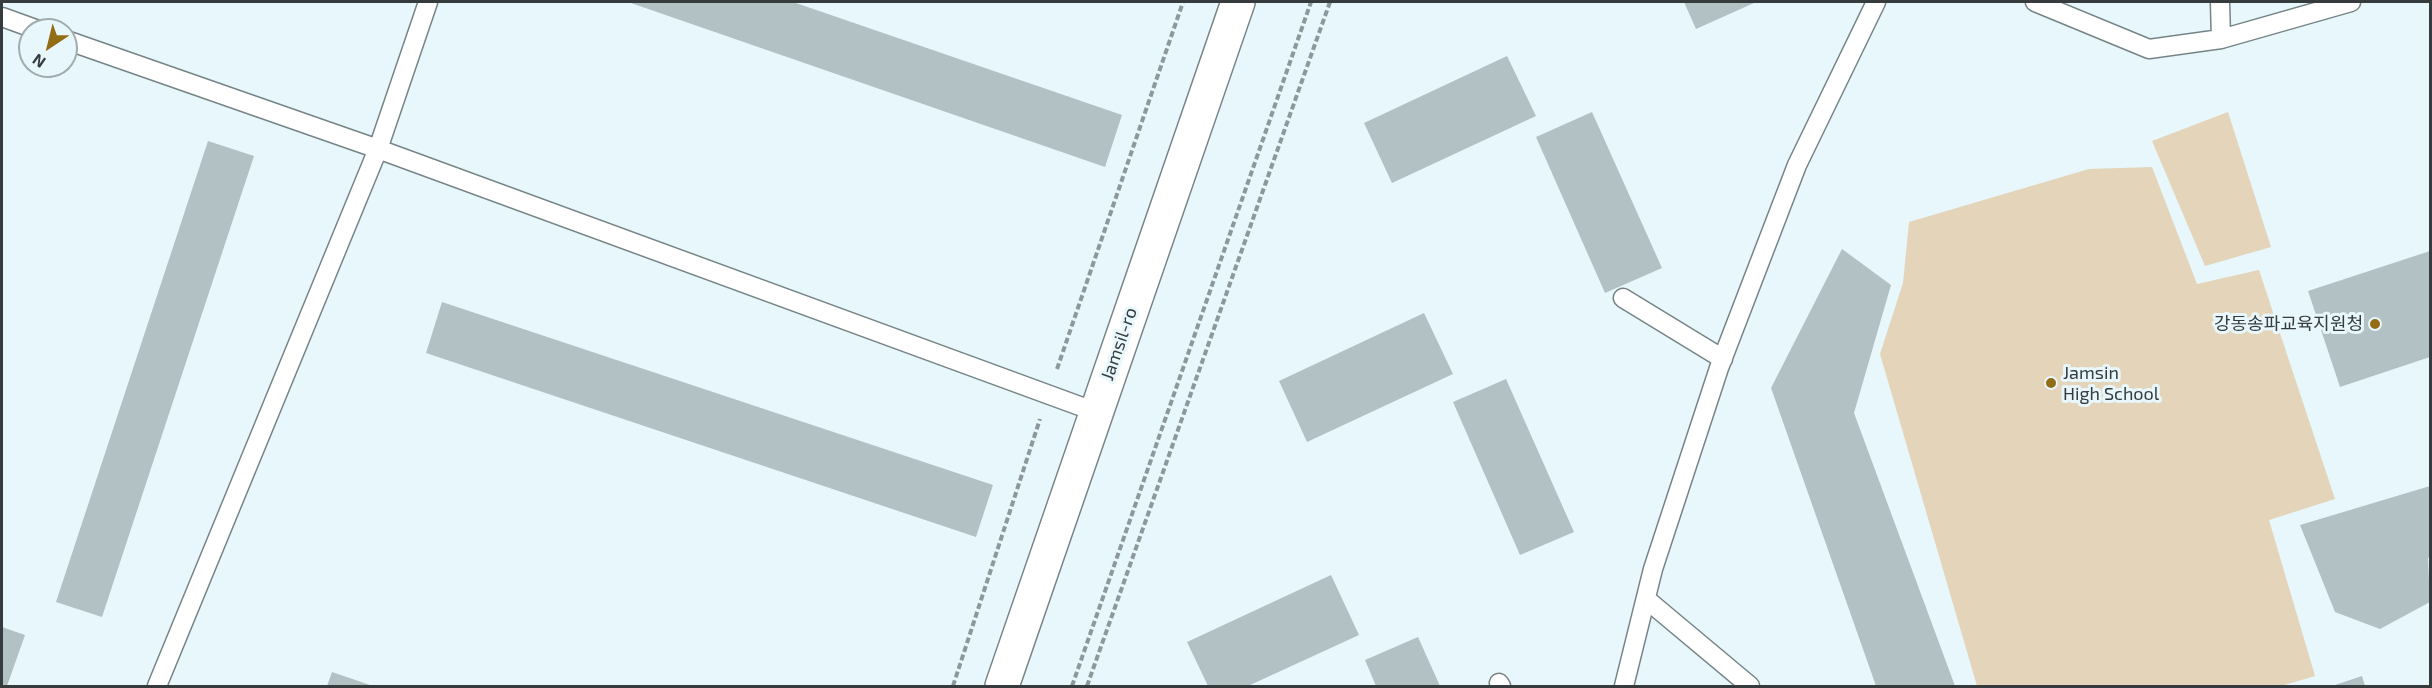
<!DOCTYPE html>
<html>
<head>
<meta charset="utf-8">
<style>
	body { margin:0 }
	#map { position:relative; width:2432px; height:688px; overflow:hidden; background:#e8f7fb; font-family:"Exo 2",sans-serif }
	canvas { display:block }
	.frame { position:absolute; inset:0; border:3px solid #363c3d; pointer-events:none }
	.north { position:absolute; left:18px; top:18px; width:60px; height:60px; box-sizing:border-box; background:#e8f7fb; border:2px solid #a1acaf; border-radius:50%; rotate:215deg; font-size:16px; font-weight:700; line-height:24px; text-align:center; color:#363c3d }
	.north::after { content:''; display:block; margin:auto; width:21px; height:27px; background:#936d15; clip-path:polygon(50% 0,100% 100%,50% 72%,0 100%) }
</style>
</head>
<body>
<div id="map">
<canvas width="2432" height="688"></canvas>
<div class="frame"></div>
<div class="north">N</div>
</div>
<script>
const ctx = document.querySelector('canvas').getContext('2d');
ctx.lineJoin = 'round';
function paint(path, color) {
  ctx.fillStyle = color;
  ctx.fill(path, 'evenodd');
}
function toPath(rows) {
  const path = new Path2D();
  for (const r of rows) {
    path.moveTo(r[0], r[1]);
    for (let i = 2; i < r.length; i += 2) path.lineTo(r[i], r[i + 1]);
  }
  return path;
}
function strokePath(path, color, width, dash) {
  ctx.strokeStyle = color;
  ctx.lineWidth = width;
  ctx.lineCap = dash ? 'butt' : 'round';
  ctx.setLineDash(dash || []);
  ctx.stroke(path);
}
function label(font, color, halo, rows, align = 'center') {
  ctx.font = font + ' "Exo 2","Noto Sans KR",sans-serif';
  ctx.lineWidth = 6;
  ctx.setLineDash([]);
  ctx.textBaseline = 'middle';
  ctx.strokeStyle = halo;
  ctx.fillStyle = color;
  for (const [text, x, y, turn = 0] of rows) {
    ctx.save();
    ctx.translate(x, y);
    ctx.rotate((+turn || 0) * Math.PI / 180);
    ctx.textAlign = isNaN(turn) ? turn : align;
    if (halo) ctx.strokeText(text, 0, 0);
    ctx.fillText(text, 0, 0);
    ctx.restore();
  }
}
paint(toPath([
	[2228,112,2271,247,2205,266,2152,141],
	[2152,167,2197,284,2259,270,2335,499,2269,520,2315,676,2281,686,1977,686,1880,354,1903,283,1909,222,2089,169]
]), '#e3d4ba');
paint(toPath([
	[628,2,793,2,1122,115,1105,167],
	[1684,2,1753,2,1754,3,1696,29],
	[1507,56,1536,116,1392,183,1364,123],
	[1592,112,1662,268,1605,293,1536,137],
	[208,141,254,156,102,617,56,602],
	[1842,249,1891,285,1854,413,1955,686,1876,686,1771,388],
	[2430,251,2430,357,2340,387,2308,291],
	[442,302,993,485,976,537,426,353],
	[1424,313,1453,374,1307,442,1279,381],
	[1506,379,1574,532,1520,555,1453,402],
	[2430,486,2430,557,2428,558,2430,602,2380,629,2335,612,2300,525],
	[1331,575,1359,635,1248,686,1208,686,1187,642],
	[2,627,25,635,7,686,2,684],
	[1418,637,1440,686,1376,686,1365,660],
	[332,672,373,686,327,686],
	[2362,676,2365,686,2332,686]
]), '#b2c1c4');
const lane = toPath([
	[2035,2,2149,49,2221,39,2351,2],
	[2220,2,2221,39],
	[2,17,38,30],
	[66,40,378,149,1096,412],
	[1623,298,1723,359],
	[1646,599,1750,686],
	[1499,683,1501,686],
	[157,686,378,149,428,2],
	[1624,686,1653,569,1719,368,1797,165,1876,2]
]);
const secondary = toPath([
	[1002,686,1238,2]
]);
strokePath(lane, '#768487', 21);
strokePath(secondary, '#768487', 36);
strokePath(toPath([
	[1057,369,1183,2],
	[953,686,1040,419],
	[1072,686,1311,2],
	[1087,686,1330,2]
]), '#8d989a', 4, [6, 3]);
strokePath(lane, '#fff', 18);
strokePath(secondary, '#fff', 33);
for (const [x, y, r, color] of [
	[2375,324,6,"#936d15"],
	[2051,383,6,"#936d15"]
]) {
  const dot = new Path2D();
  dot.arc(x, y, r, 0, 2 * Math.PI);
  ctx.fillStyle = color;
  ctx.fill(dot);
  strokePath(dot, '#e8f7fb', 2);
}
label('18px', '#363c3d', '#e8f7fb', [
	["강동송파교육지원청",2363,324],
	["Jamsin",2063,373,"left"],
	["High School",2063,394,"left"]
], 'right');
label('18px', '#363c3d', '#e8f7fb', [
	["Jamsil-ro",1119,344,-71]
]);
</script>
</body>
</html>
